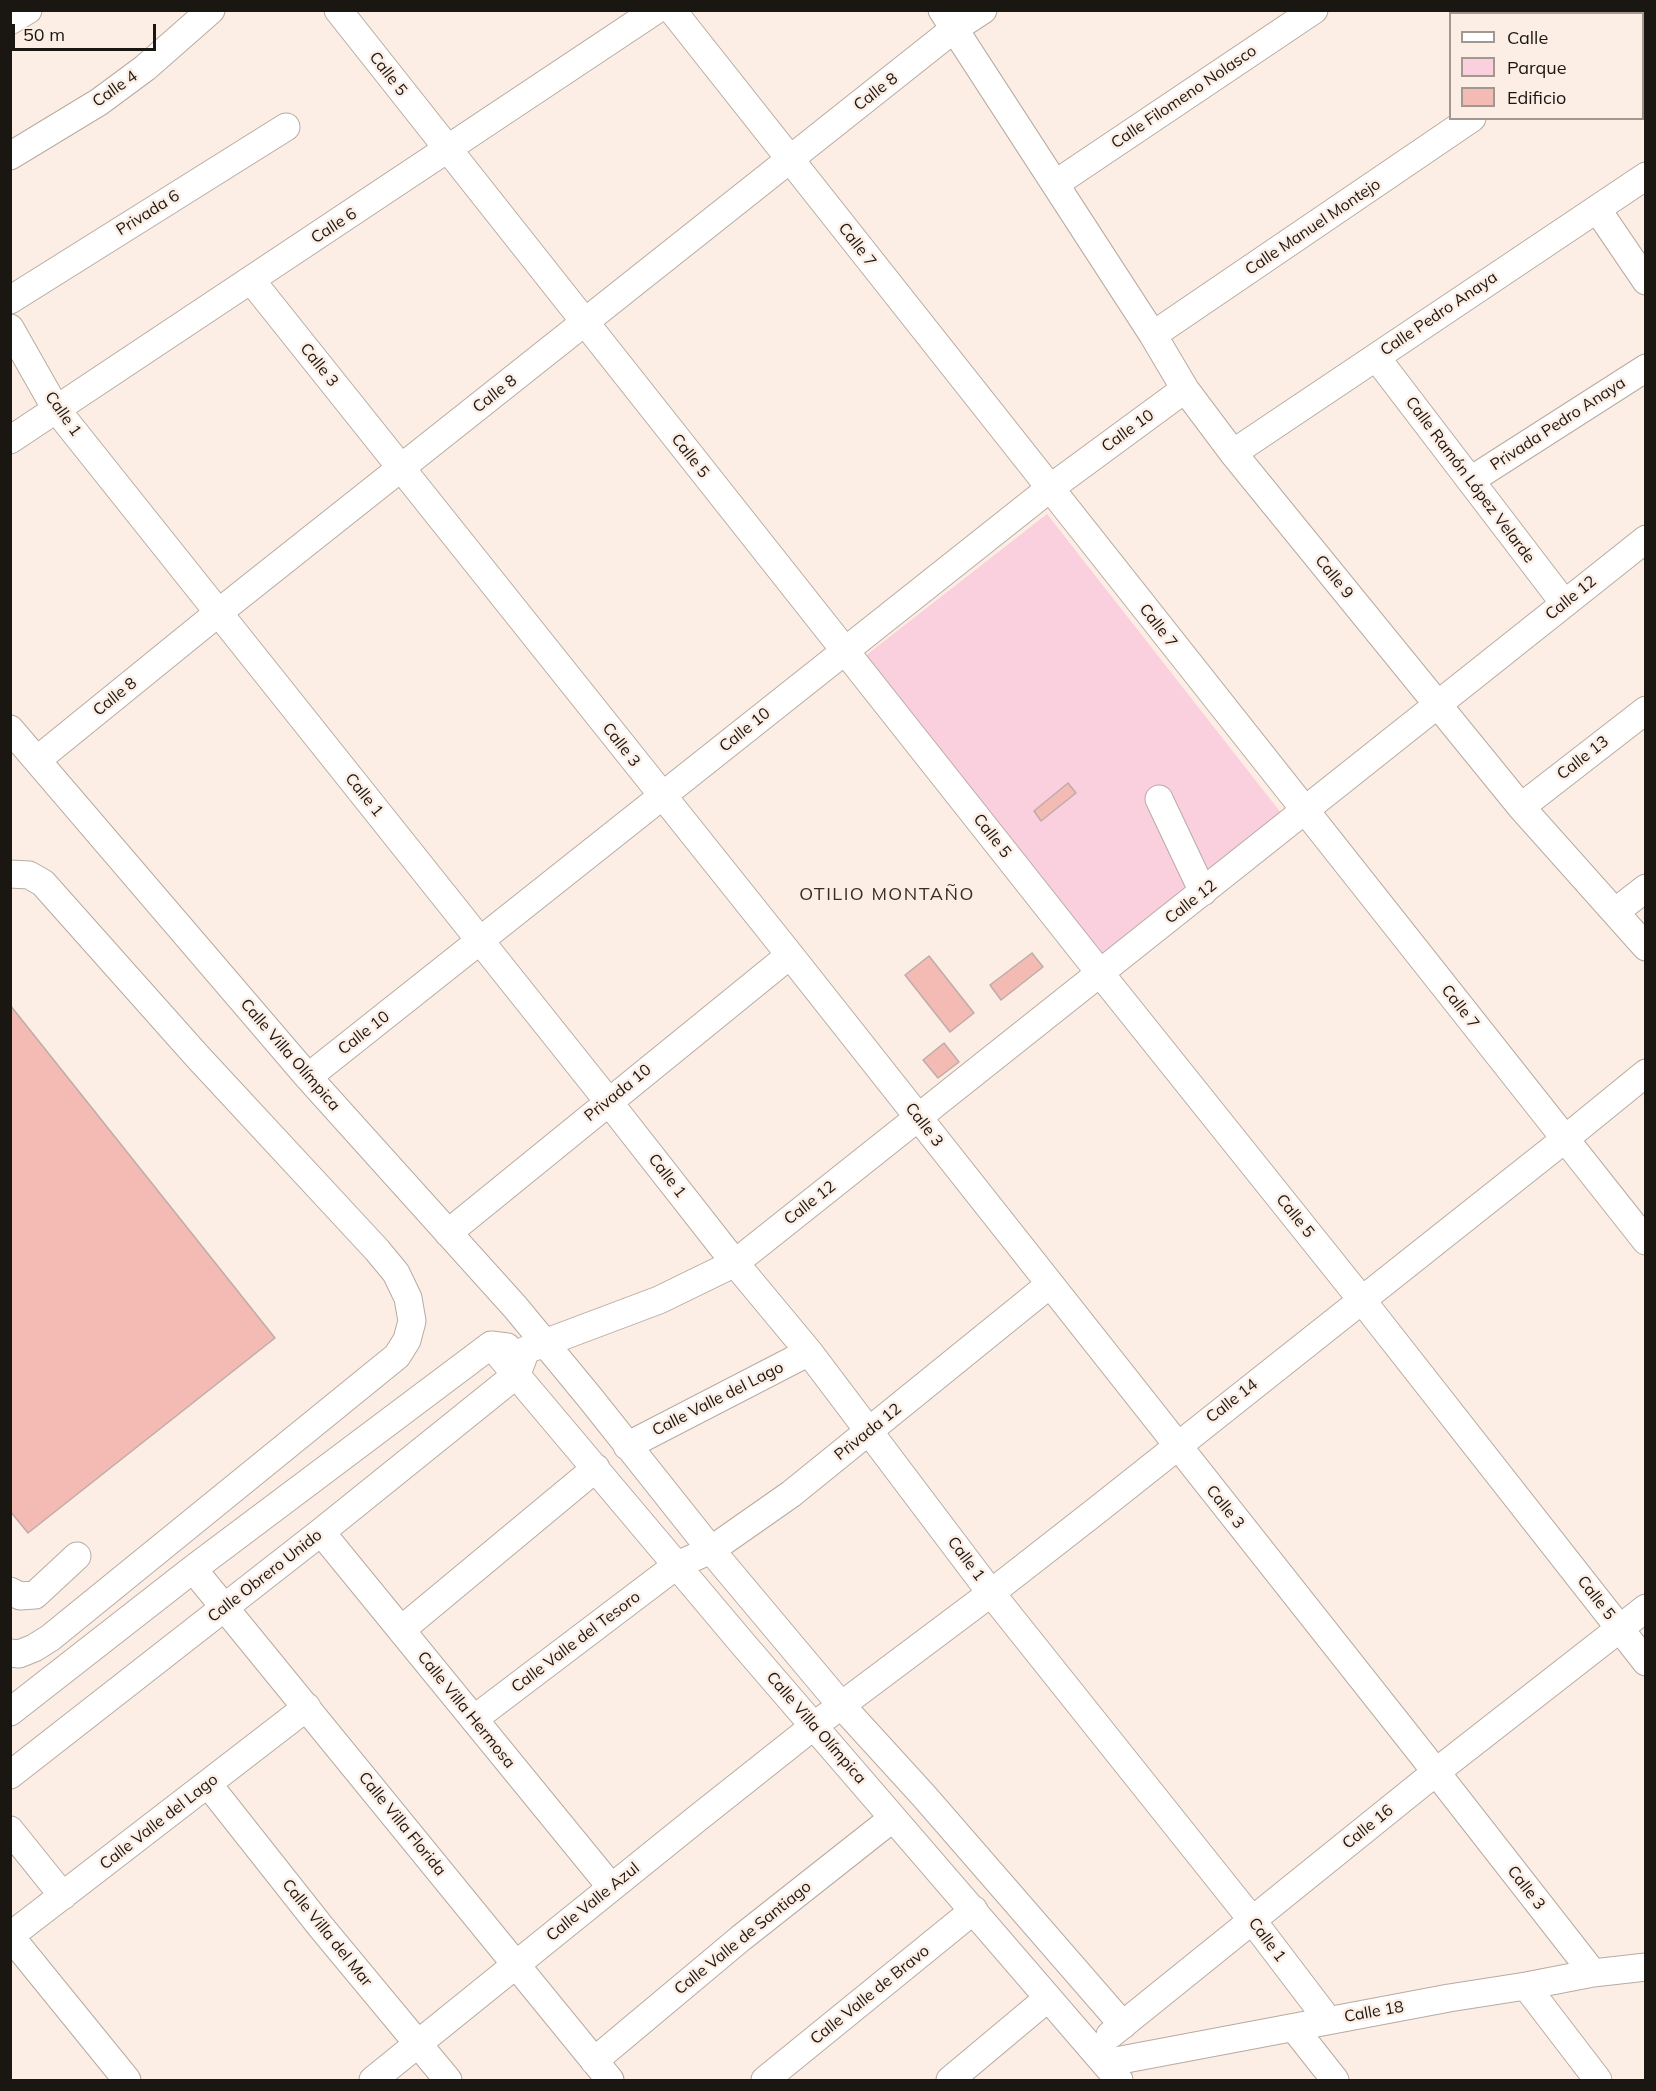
<!DOCTYPE html>
<html>
<head>
<meta charset="utf-8">
<style>
	body { margin:0 }
	#map { position:relative; width:1656px; height:2091px; overflow:hidden; background:#fceee4; font-family:Mulish,sans-serif }
	canvas { display:block }
	.frame { position:absolute; inset:0; border:12px solid #1a1612; pointer-events:none }
	.legend { position:absolute; left:1449px; top:12px; width:195px; height:108px; box-sizing:border-box; background:#fceee4; border:2px solid #a29890; margin:0; padding:8px 10px; list-style:none; font-size:18px; color:#1a1612 }
	.legend li { display:flex; align-items:center; gap:12px; height:30px }
	.legend b { width:30px; border:2px solid #a29890 }
	.scale { position:absolute; left:12px; top:24px; width:144px; height:27px; box-sizing:border-box; border:3px solid #1a1612; border-top:0; padding-left:8px; font-size:18px; line-height:21px; white-space:nowrap; color:#1a1612; -webkit-text-stroke:4px #fceee4; paint-order:stroke }
</style>
</head>
<body>
<div id="map">
<canvas width="1656" height="2091"></canvas>
<div class="frame"></div>
<ul class="legend">
<li><b style="height:8px;background:#fff"></b>Calle</li>
<li><b style="height:16px;background:#fad0df"></b>Parque</li>
<li><b style="height:16px;background:#f3bbb4"></b>Edificio</li>
</ul>
<div class="scale">50 m</div>
</div>
<script>
const ctx = document.querySelector('canvas').getContext('2d');
ctx.lineJoin = 'round';
function paint(path, color) {
  ctx.fillStyle = color;
  ctx.fill(path, 'evenodd');
}
function toPath(rows) {
  const path = new Path2D();
  for (const r of rows) {
    path.moveTo(r[0], r[1]);
    for (let i = 2; i < r.length; i += 2) path.lineTo(r[i], r[i + 1]);
  }
  return path;
}
function strokePath(path, color, width, dash) {
  ctx.strokeStyle = color;
  ctx.lineWidth = width;
  ctx.lineCap = dash ? 'butt' : 'round';
  ctx.setLineDash(dash || []);
  ctx.stroke(path);
}
function label(font, color, halo, rows, align = 'center') {
  ctx.font = font + ' Mulish,sans-serif';
  ctx.lineWidth = 5;
  ctx.setLineDash([]);
  ctx.textBaseline = 'middle';
  ctx.strokeStyle = halo;
  ctx.fillStyle = color;
  for (const [text, x, y, turn = 0] of rows) {
    ctx.save();
    ctx.translate(x, y);
    ctx.rotate((+turn || 0) * Math.PI / 180);
    ctx.textAlign = isNaN(turn) ? turn : align;
    if (halo) ctx.strokeText(text, 0, 0);
    ctx.fillText(text, 0, 0);
    ctx.restore();
  }
}
paint(toPath([
	[1047,514,1285,818,1103,960,865,656]
]), '#fad0df');
const building = toPath([
	[1068,783,1076,793,1041,821,1034,811,1068,783],
	[1032,953,1043,967,1001,1000,990,985,1032,953],
	[929,956,974,1013,950,1032,905,975,929,956],
	[10,1005,275,1338,28,1533,10,1511,10,1005],
	[944,1043,959,1062,938,1078,923,1060,944,1043]
]);
paint(building, '#f3bbb4');
strokePath(building, '#beaca9', 1.5);
const minor = toPath([
	[338,10,1100,973,1361,1299,1646,1662],
	[672,10,1646,1241],
	[942,10,1153,335,1185,389,1233,453,1521,807,1646,947],
	[1627,14,1631,10],
	[10,21,28,10],
	[10,156,99,102,145,68,211,10],
	[1055,184,1314,10],
	[1597,209,1646,281],
	[251,280,790,955,1436,1772,1593,1973],
	[10,300,286,127],
	[10,328,56,409,608,1101,735,1263,809,1352,991,1593,1252,1920,1328,2020],
	[1153,335,1472,118],
	[1376,357,1564,603],
	[10,440,656,10],
	[1233,453,1646,176],
	[1471,480,1646,368],
	[10,729,308,1077,516,1308,591,1399,711,1550,841,1705,924,1796,1123,2025],
	[37,760,218,613,954,29,983,10],
	[1159,799,1203,892],
	[1521,807,1646,710],
	[10,874,29,875,43,883,197,1056,377,1250,396,1273,408,1298,412,1321,407,1340,397,1356,50,1638,34,1648,19,1654,10,1653],
	[1615,912,1646,888],
	[308,1077,1049,489,1185,389],
	[448,1233,790,955],
	[491,1345,743,1644,1119,2080],
	[627,1446,809,1352],
	[321,1532,611,1887],
	[193,1569,610,2080],
	[10,1591,20,1596,35,1595,77,1556],
	[401,1630,596,1468],
	[10,1712,193,1569,491,1345,507,1347],
	[474,1719,677,1565,711,1550,791,1494,1049,1285],
	[10,1775,321,1532,501,1387,517,1374,526,1350,659,1300,735,1263,1646,539],
	[208,1784,321,1927,448,2080],
	[10,1830,63,1896],
	[10,1936,307,1707],
	[10,1936,127,2080],
	[1526,1986,1598,2080],
	[1294,2028,1335,2080],
	[1110,2035,1436,1772,1646,1608],
	[594,2061,741,1938,893,1818],
	[1105,2063,1449,1998,1526,1986,1593,1973,1646,1967],
	[373,2080,694,1821,815,1725,991,1593,1096,1511,1565,1139,1646,1073],
	[765,2080,974,1910],
	[950,2080,1048,1998]
]);
strokePath(minor, '#b8aba1', 29);
strokePath(minor, '#fff', 27);
label('16px', '#1a1612', '#fceee4', [
	["Calle 5",388,74,52],
	["Calle 4",115,89,-35],
	["Calle 8",876,92,-38],
	["Calle Filomeno Nolasco",1184,97,-34],
	["Privada 6",148,213,-32],
	["Calle 6",334,226,-33],
	["Calle Manuel Montejo",1313,227,-34],
	["Calle 7",857,245,52],
	["Calle Pedro Anaya",1439,314,-34],
	["Calle 3",319,365,51],
	["Calle 8",495,394,-38],
	["Calle 1",63,414,55],
	["Privada Pedro Anaya",1558,424,-33],
	["Calle 10",1128,431,-36],
	["Calle 5",690,456,52],
	["Calle Ramón López Velarde",1470,480,53],
	["Calle 9",1334,577,51],
	["Calle 12",1571,598,-39],
	["Calle 7",1158,626,52],
	["Calle 8",115,697,-39],
	["Calle 10",745,730,-39],
	["Calle 3",621,745,52],
	["Calle 13",1583,758,-38],
	["Calle 1",364,795,51],
	["Calle 5",992,836,52],
	["Calle 12",1191,902,-38],
	["Calle 7",1460,1007,52],
	["Calle 10",364,1033,-38],
	["Calle Villa Olímpica",290,1055,49],
	["Privada 10",618,1093,-39],
	["Calle 3",924,1125,52],
	["Calle 1",667,1176,52],
	["Calle 12",810,1203,-38],
	["Calle 5",1295,1216,51],
	["Calle Valle del Lago",718,1399,-27],
	["Calle 14",1232,1401,-38],
	["Privada 12",868,1432,-39],
	["Calle 3",1225,1507,51],
	["Calle 1",966,1559,53],
	["Calle Obrero Unido",265,1576,-38],
	["Calle 5",1596,1598,52],
	["Calle Valle del Tesoro",576,1642,-37],
	["Calle Villa Hermosa",466,1710,51],
	["Calle Villa Olímpica",816,1728,49],
	["Calle Valle del Lago",159,1822,-38],
	["Calle Villa Florida",402,1824,51],
	["Calle 16",1368,1827,-39],
	["Calle 3",1526,1888,52],
	["Calle Valle Azul",593,1902,-39],
	["Calle Villa del Mar",327,1933,51],
	["Calle Valle de Santiago",743,1938,-39],
	["Calle 1",1267,1940,53],
	["Calle Valle de Bravo",870,1995,-39],
	["Calle 18",1374,2012,-10]
]);
ctx.letterSpacing = '1.5px';
label('18px', '#372d24', '#fceee4', [
	["OTILIO MONTAÑO",887,895]
]);
ctx.letterSpacing = '0px';
</script>
</body>
</html>
